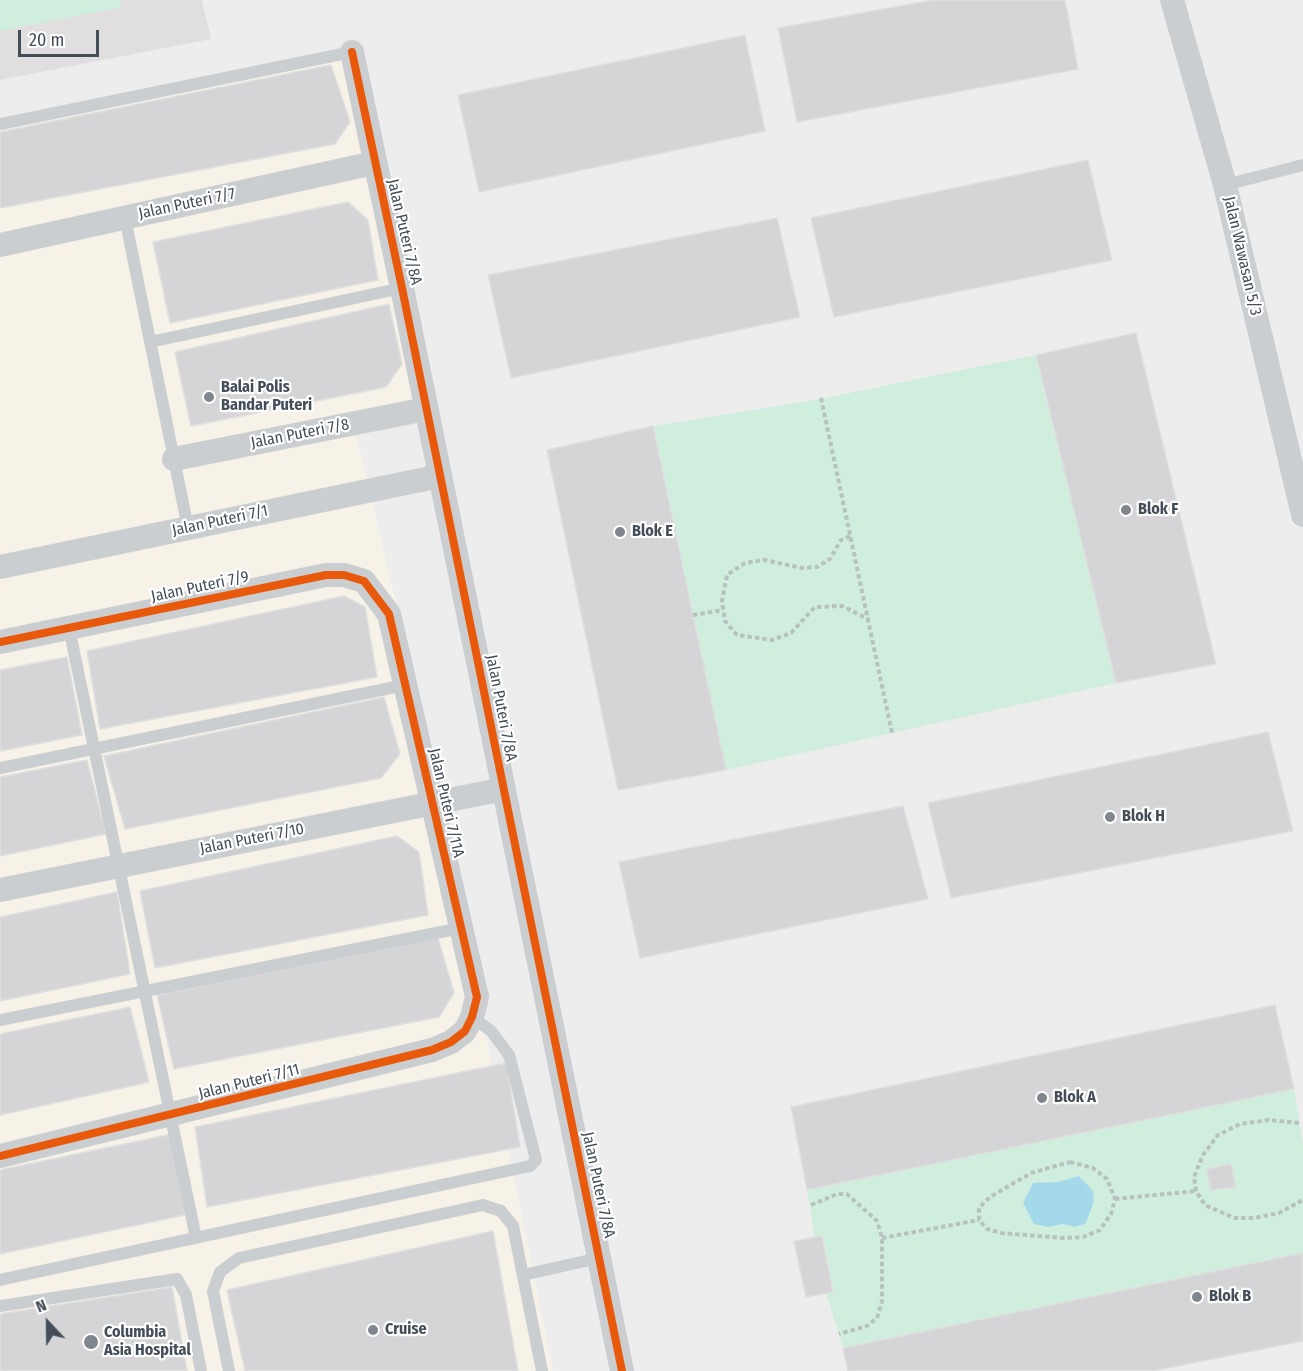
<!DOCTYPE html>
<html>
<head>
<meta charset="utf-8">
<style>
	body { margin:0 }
	#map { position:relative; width:1303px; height:1371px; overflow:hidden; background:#eeeded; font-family:"Fira Sans Condensed",sans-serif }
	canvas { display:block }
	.north { position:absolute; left:18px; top:1293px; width:60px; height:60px; -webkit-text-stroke:4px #fff; paint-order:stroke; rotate:338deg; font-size:16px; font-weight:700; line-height:24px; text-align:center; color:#444e59 }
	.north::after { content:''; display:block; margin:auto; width:21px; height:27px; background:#444e59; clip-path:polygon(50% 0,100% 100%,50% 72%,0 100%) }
	.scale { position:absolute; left:18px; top:30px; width:81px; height:27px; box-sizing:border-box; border:3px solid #444e59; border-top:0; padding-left:8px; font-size:18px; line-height:21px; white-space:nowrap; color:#444e59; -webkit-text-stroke:4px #fff; paint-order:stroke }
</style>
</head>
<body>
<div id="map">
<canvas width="1303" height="1371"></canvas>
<div class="north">N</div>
<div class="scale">20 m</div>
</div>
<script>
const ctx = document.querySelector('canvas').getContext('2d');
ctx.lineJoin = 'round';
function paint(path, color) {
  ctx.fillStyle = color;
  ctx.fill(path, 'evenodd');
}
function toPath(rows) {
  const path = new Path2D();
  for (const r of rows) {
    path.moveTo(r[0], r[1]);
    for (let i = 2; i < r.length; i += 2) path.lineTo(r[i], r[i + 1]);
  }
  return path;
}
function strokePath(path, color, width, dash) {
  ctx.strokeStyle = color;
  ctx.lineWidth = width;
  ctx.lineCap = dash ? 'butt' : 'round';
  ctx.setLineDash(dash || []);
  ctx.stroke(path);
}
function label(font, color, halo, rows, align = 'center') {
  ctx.font = font + ' "Fira Sans Condensed",sans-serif';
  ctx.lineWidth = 4.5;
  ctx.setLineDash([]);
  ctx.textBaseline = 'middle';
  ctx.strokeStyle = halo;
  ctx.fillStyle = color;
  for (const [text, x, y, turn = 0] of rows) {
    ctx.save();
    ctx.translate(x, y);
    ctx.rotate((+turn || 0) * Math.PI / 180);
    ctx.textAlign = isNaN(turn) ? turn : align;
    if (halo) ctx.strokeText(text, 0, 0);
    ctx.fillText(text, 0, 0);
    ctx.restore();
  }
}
paint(toPath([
	[343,59,415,403,352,416,416,688,553,1371,0,1371,0,131]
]), '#f6f2e8');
paint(toPath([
	[0,0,202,0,211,39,0,80]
]), '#e0dedf');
paint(toPath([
	[0,0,120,0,122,7,0,31],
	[1036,355,1116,683,726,770,653,426,809,401],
	[1294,1089,1303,1143,1303,1253,843,1348,826,1293,833,1291,822,1236,815,1237,807,1190]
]), '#d0eede');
paint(toPath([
	[1079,1176,1093,1191,1094,1201,1086,1223,1075,1227,1062,1224,1049,1227,1034,1224,1023,1203,1033,1183,1058,1182]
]), '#a4d9ec');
const building = toPath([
	[934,0,1065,0,1078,69,797,122,778,28,934,0],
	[745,35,765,131,479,192,458,95,745,35],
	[331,65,350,122,335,144,0,208,0,132,331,65],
	[1088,160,1112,260,834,317,811,218,1088,160],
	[348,202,368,220,378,280,170,323,153,242,348,202],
	[777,218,800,317,511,378,488,275,777,218],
	[389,304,402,364,386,387,191,426,175,352,389,304],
	[1136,333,1216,664,1116,683,1036,355,1136,333],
	[653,426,726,770,618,790,547,450,653,426],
	[344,596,365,607,377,677,100,729,87,651,344,596],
	[67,657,82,735,0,751,0,670,67,657],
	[384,697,400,754,381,778,125,829,104,756,384,697],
	[1268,732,1293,831,951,898,928,803,1268,732],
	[87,760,106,834,0,856,0,777,87,760],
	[903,806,928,899,640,958,619,862,903,806],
	[397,836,419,852,428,915,155,968,140,891,397,836],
	[117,892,130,974,0,1001,0,917,117,892],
	[438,938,454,993,439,1017,174,1069,157,995,438,938],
	[1275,1005,1294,1089,807,1190,791,1107,1275,1005],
	[130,1007,149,1082,0,1115,0,1034,130,1007],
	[506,1063,520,1147,207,1207,195,1127,506,1063],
	[172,1134,185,1215,0,1254,0,1170,172,1134],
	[1231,1164,1236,1187,1211,1190,1206,1169,1231,1164],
	[493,1231,518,1371,245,1371,227,1290,493,1231],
	[822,1236,833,1292,806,1297,794,1241,822,1236],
	[1303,1253,1303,1341,1153,1371,848,1371,843,1348,1303,1253],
	[172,1287,187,1371,0,1371,0,1314,172,1287]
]);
paint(building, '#d5d5d7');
strokePath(building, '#dfdfe0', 1.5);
strokePath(toPath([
	[821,398,892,733],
	[850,536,841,540,830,559,817,567,802,568,764,560,745,563,727,575,722,601,725,621,737,635,772,640,791,633,815,607,842,606,868,619],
	[693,615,723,610],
	[1299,1123,1269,1120,1240,1124,1218,1135,1203,1155,1194,1177,1196,1191,1205,1205,1234,1218,1254,1218,1279,1213,1303,1200],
	[1070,1162,1093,1168,1107,1179,1115,1199,1111,1214,1100,1230,1083,1237,1064,1238,1001,1233,987,1229,979,1220,979,1208,990,1197,1031,1173,1070,1162],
	[1115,1199,1196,1191],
	[811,1205,837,1194,847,1194,877,1221,882,1238,882,1301,877,1318,867,1326,839,1334],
	[882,1238,979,1220]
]), '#b7c2c0', 4, [4.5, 3]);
strokePath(toPath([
	[0,124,352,52],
	[1225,185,1303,165],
	[125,218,188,528],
	[150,342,402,288],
	[69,628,196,1238],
	[0,768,405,685],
	[0,1020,461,928],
	[523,1275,599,1258],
	[0,1280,530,1166,536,1160,509,1055,491,1031,472,1017],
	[0,1306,177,1279,186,1295,201,1371],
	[229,1371,213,1291,220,1272,239,1258,483,1205,501,1211,513,1226,542,1371]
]), '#cbced1', 12);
strokePath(toPath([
	[1172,0,1225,185,1303,515],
	[352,52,402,288,622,1371],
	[0,245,374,163],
	[174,459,426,409],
	[0,567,440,476],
	[0,642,326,575,344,575,364,581,389,614,477,997,472,1017,465,1031,451,1042,432,1050,0,1156],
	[0,890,504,789]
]), '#cbced1', 24);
strokePath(toPath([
	[352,52,402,288,622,1371],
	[0,642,326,575,344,575,364,581,389,614,477,997,472,1017,465,1031,451,1042,432,1050,0,1156]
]), '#e8590c', 8);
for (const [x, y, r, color] of [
	[209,397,6,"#80868d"],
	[1126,510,6,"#80868d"],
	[620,532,6,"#80868d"],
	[1110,817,6,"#80868d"],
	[1042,1098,6,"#80868d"],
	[1197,1297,6,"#80868d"],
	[373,1330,6,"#80868d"],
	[91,1342,8,"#80868d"]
]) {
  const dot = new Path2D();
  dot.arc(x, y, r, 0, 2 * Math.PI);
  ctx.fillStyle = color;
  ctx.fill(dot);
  strokePath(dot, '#fff', 2);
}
label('16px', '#444e59', '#fff', [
	["Jalan Puteri 7/7",187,204,-12],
	["Jalan Puteri 7/8A",404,232,77],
	["Jalan Wawasan 5/3",1242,256,77],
	["Jalan Puteri 7/8",300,434,-11],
	["Jalan Puteri 7/1",220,521,-12],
	["Jalan Puteri 7/9",200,587,-12],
	["Jalan Puteri 7/8A",501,708,79],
	["Jalan Puteri 7/11A",446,803,77],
	["Jalan Puteri 7/10",252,839,-11],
	["Jalan Puteri 7/11",249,1082,-14],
	["Jalan Puteri 7/8A",598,1185,78]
]);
label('bold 16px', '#444e59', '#fff', [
	["Balai Polis",221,388],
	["Bandar Puteri",221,406],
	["Blok F",1138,510],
	["Blok E",632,532],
	["Blok H",1122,817],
	["Blok A",1054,1098],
	["Blok B",1209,1297],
	["Cruise",385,1330],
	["Columbia",104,1333],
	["Asia Hospital",104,1351]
], 'left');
</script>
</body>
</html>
